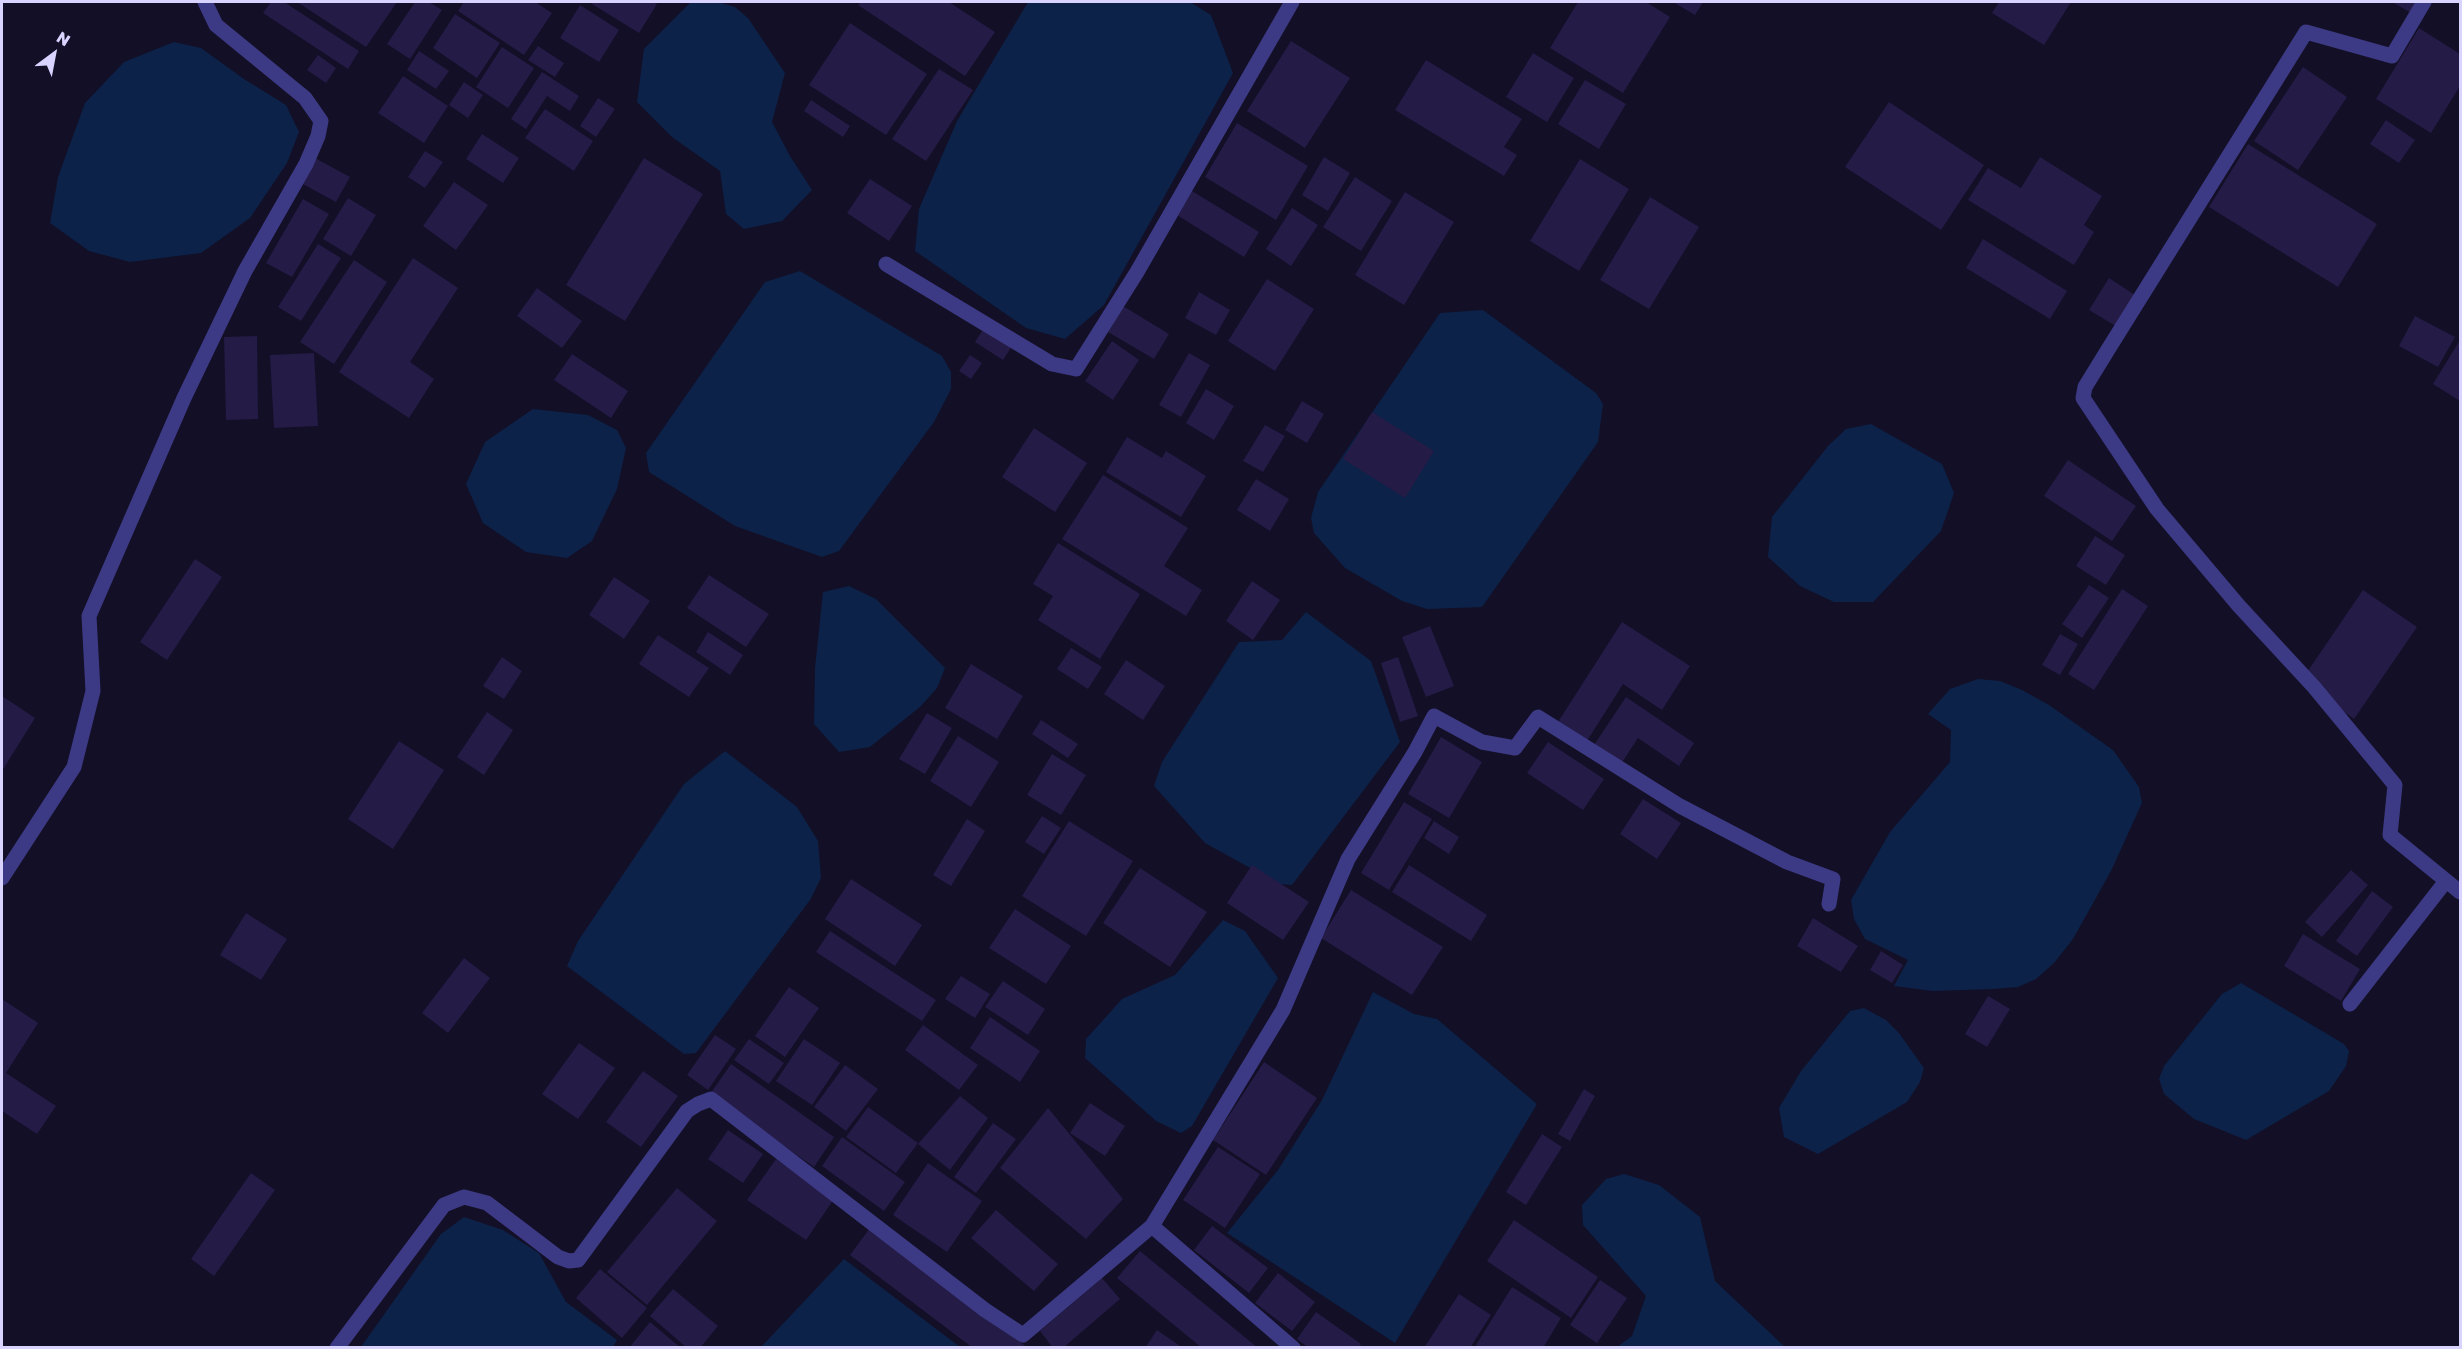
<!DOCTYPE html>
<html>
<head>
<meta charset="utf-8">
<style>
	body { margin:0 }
	#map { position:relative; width:2462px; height:1349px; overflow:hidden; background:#130f26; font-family:"Golos Text",sans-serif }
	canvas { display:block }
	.frame { position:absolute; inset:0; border:3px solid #d9d4ff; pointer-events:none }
	.north { position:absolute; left:24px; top:24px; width:60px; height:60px; -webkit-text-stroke:4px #130f26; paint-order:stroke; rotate:32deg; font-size:16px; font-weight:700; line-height:24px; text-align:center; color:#d9d4ff }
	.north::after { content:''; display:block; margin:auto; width:21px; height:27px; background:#d9d4ff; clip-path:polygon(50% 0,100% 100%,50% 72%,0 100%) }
</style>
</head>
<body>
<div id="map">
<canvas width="2462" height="1349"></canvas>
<div class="frame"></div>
<div class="north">N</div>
</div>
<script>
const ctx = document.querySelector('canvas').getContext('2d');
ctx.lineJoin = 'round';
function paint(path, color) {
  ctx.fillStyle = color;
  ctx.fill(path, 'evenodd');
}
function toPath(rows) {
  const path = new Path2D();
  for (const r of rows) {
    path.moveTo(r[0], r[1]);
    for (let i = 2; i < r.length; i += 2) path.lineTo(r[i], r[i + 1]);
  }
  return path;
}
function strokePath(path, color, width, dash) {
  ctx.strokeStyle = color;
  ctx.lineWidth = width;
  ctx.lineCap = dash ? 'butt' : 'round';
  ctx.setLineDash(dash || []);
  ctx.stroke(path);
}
paint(toPath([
	[691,2,718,2,735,7,748,18,785,73,772,122,790,156,812,190,782,221,744,229,726,214,720,171,672,137,637,102,644,49],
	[1028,2,1190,2,1211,15,1233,73,1104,305,1065,339,1026,328,915,251,919,209,957,121],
	[174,42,201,48,244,79,286,105,299,132,287,163,250,218,201,253,130,262,89,251,50,223,58,177,85,103,124,62],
	[800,271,942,356,951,372,951,389,934,422,839,551,822,557,735,526,649,472,646,453,765,282],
	[1483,310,1596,393,1603,404,1598,442,1482,607,1427,609,1402,601,1345,568,1314,533,1311,518,1318,492,1440,313],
	[533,409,588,415,617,430,626,448,617,489,592,541,567,558,526,552,483,523,466,484,485,442],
	[1871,424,1942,464,1954,493,1941,531,1873,602,1834,602,1800,586,1768,557,1772,517,1828,446,1846,429],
	[849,586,876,599,945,668,937,688,920,707,870,747,839,752,814,724,815,668,823,592],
	[1306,612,1371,661,1400,742,1292,885,1279,884,1205,843,1154,786,1162,762,1239,642,1282,640],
	[1978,679,2000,681,2022,690,2049,705,2113,750,2139,787,2142,803,2111,871,2073,939,2054,963,2036,979,2018,987,1993,989,1933,991,1894,986,1908,960,1865,939,1854,919,1851,900,1890,832,1950,762,1951,730,1928,714,1950,689],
	[725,751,797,807,818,841,821,878,810,900,696,1053,684,1054,567,966,578,941,684,784],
	[1223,920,1245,931,1278,978,1192,1126,1181,1133,1156,1121,1085,1058,1086,1039,1122,999,1175,975],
	[2241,983,2344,1044,2349,1051,2346,1066,2329,1091,2246,1140,2194,1119,2164,1094,2159,1079,2164,1066,2222,994],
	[1373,992,1414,1014,1437,1019,1537,1104,1395,1343,1227,1233,1278,1170,1322,1100],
	[1864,1008,1886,1020,1899,1033,1924,1068,1920,1082,1907,1102,1818,1154,1784,1137,1779,1108,1801,1071,1850,1011],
	[1624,1174,1659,1185,1700,1217,1715,1281,1785,1347,1617,1347,1632,1336,1646,1296,1583,1225,1582,1205,1606,1179],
	[464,1217,503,1230,539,1253,566,1302,617,1340,613,1347,361,1347,441,1234],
	[844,1259,960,1347,761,1347]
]), '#0c2248');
paint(toPath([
	[271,2,284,2,359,51,348,69,263,13],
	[297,2,397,2,366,47],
	[415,2,429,2,442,10,410,59,387,44],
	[464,2,535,2,552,13,524,55,458,11],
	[593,2,653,2,657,4,639,33,592,4],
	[861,2,949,2,995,32,965,76,858,5],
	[1578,2,1646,2,1670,17,1623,93,1550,48],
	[1673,2,1703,2,1695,15],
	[1999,2,2071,2,2044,45,1992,13],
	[2392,2,2420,2,2413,14],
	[580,5,619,30,599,62,560,38],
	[455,14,500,43,477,78,433,48],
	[850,23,927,74,886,135,809,85],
	[2419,28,2460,54,2460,86,2431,133,2376,99],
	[1291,41,1350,78,1305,148,1247,111],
	[538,46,564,63,555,77,528,60],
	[502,47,534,68,508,108,476,87],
	[419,51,449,71,436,89,407,70],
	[1533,53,1574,78,1547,122,1506,97],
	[318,55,336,68,326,83,307,70],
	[1426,60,1522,119,1504,147,1517,155,1504,176,1395,110],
	[2303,67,2347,97,2298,170,2254,141],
	[939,69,973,90,926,161,892,139],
	[542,72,579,96,570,111,547,96,526,129,511,119],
	[403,76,448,106,424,143,378,113],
	[1585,80,1626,104,1599,149,1558,124],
	[464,82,483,95,468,118,449,105],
	[598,98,615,109,596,137,580,126],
	[811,100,850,126,843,137,804,111],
	[1889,102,1984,165,1941,230,1845,167],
	[545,109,593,141,574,171,525,138],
	[2386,120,2415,140,2399,163,2370,144],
	[1237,123,1308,166,1276,220,1205,177],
	[482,134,519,158,503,183,466,159],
	[2248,144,2377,224,2338,287,2209,207],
	[425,151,443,162,425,188,408,177],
	[1324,157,1350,173,1328,211,1302,195],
	[2040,157,2102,196,2084,225,2094,232,2074,265,1968,200,1988,168,2021,188],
	[315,158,350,177,336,202,301,183],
	[644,158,703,194,625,321,566,285],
	[1580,159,1629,189,1579,271,1530,241],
	[1355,177,1392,201,1361,251,1323,227],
	[870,179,912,206,889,241,847,213],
	[454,182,488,205,456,250,423,226],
	[1192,191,1259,232,1244,257,1177,215],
	[1405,192,1454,222,1404,305,1355,275],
	[1650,197,1699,227,1649,309,1600,280],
	[348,198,376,215,351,256,323,239],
	[303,199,329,214,292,277,266,263],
	[1292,208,1318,225,1291,266,1266,249],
	[1983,239,2067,291,2050,319,1966,268],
	[318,244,341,258,301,321,278,307],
	[413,258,458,288,410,362,434,379,409,418,339,372],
	[354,260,387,282,334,364,300,342],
	[2109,278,2138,297,2119,328,2089,310],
	[1267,279,1314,309,1275,371,1228,341],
	[537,288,582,321,562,348,517,316],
	[1199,292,1230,310,1216,335,1185,318],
	[1123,306,1169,334,1154,359,1108,332],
	[2415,316,2455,337,2438,367,2399,346],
	[986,325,1014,343,1003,360,975,342],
	[257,336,258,419,226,420,224,337],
	[2460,340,2460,401,2433,384],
	[1112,341,1139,360,1113,400,1085,381],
	[314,353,318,426,274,428,270,355],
	[1189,353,1210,365,1181,417,1159,405],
	[572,354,628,391,611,418,554,380],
	[970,355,982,363,971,379,959,371],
	[1206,389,1234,406,1214,440,1186,423],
	[1302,401,1324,414,1307,443,1285,430],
	[1372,412,1434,451,1405,498,1343,459],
	[1265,425,1285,436,1263,472,1243,461],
	[1034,428,1087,463,1055,512,1002,477],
	[1127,437,1162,458,1166,451,1206,476,1181,517,1106,472],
	[2068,460,2136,506,2112,541,2044,496],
	[1103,475,1188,528,1164,566,1202,590,1186,616,1062,539],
	[1256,479,1289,499,1270,531,1237,510],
	[2095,536,2125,555,2106,585,2076,566],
	[1058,543,1140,594,1100,659,1038,620,1053,596,1033,584],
	[195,559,222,577,167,660,140,642],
	[709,575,769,614,746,647,687,608],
	[614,577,650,601,624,639,589,615],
	[1252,581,1280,600,1253,640,1226,621],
	[2089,585,2109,598,2082,638,2062,624],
	[2122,589,2148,606,2094,690,2068,674],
	[2363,590,2417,627,2354,719,2301,681],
	[1622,622,1690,666,1662,710,1623,684,1587,741,1558,722],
	[1430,626,1454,686,1426,697,1402,637],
	[708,632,743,655,730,675,696,652],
	[2060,634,2078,644,2060,675,2042,665],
	[658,635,709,668,689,697,639,664],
	[1071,648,1102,667,1088,689,1057,669],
	[502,657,522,671,504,699,483,686],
	[1398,657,1418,716,1400,722,1381,663],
	[1126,660,1165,686,1143,720,1104,694],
	[971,664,1023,696,997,739,945,708],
	[2,696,35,718,2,771],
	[1626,697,1694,743,1679,766,1638,738,1621,764,1594,745],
	[487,712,513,730,484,775,457,757],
	[927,713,952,728,925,774,899,759],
	[1041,720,1078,744,1068,758,1032,734],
	[958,736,999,762,971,807,930,781],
	[1441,737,1482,762,1449,818,1408,794],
	[399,741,444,770,393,849,348,819],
	[1548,742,1604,779,1583,810,1527,773],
	[1052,754,1086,775,1061,815,1027,795],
	[1643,799,1681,823,1657,859,1620,834],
	[1404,802,1432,819,1389,890,1361,873],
	[1042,816,1061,828,1044,854,1025,842],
	[967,819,985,831,951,886,933,875],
	[1069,821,1133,861,1086,936,1022,896],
	[1434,821,1459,837,1449,854,1424,838],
	[1252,865,1309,902,1283,940,1227,903],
	[1409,865,1487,915,1471,941,1392,892],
	[1140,868,1207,912,1170,967,1103,923],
	[2351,870,2368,885,2322,937,2305,922],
	[851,879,922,925,895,966,825,919],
	[1351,890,1443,947,1412,995,1321,938],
	[2372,891,2393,907,2357,956,2336,941],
	[1015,909,1071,946,1046,984,989,948],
	[246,913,287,939,261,980,220,955],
	[1813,918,1858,946,1841,972,1797,946],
	[830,931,936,1000,922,1021,816,952],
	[2303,934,2360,969,2341,1001,2284,966],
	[1881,951,1903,965,1892,983,1870,970],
	[464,958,490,978,448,1033,422,1013],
	[961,976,990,994,975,1018,945,999],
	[1003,981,1045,1009,1028,1035,985,1007],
	[789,987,819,1008,785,1057,755,1036],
	[1988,996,2010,1009,1987,1047,1965,1034],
	[2,999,38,1023,6,1073,56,1106,37,1134,2,1111],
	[990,1017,1040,1051,1020,1082,970,1048],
	[923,1025,978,1065,959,1090,905,1050],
	[715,1035,736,1049,708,1090,687,1075],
	[749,1039,784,1063,769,1084,734,1060],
	[804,1039,840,1063,812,1105,776,1081],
	[579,1043,615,1068,578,1119,542,1094],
	[1264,1062,1317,1098,1266,1175,1213,1140],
	[731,1064,834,1137,814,1167,710,1094],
	[845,1065,878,1089,846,1131,814,1107],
	[643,1071,678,1096,641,1147,606,1122],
	[1584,1089,1595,1096,1570,1141,1558,1134],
	[960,1096,988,1118,950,1170,918,1144],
	[1090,1103,1125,1126,1105,1156,1070,1133],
	[868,1107,918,1143,896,1173,846,1137],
	[1048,1108,1123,1199,1086,1239,1000,1168],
	[993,1123,1016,1139,976,1193,954,1177],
	[728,1130,763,1154,743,1183,708,1159],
	[1542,1134,1562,1147,1526,1205,1506,1192],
	[842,1137,905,1182,884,1211,822,1166],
	[1218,1147,1260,1174,1225,1228,1183,1200],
	[776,1159,834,1199,806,1240,747,1200],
	[928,1163,982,1201,947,1252,893,1215],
	[251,1173,275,1190,214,1276,191,1259],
	[677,1188,717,1221,647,1305,607,1272],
	[996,1210,1058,1264,1034,1291,971,1238],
	[1514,1220,1598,1277,1571,1318,1487,1261],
	[1212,1226,1268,1268,1249,1293,1194,1250],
	[870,1228,1028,1348,973,1348,850,1255],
	[1140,1251,1258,1348,1202,1348,1117,1278],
	[600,1269,647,1308,622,1338,576,1298],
	[1278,1273,1315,1302,1292,1331,1255,1303],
	[1102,1278,1120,1299,1063,1348,1053,1348,1040,1331],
	[1600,1280,1627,1298,1597,1343,1570,1325],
	[1512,1287,1561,1318,1543,1348,1480,1348,1476,1345],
	[673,1289,718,1326,700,1348,687,1348,650,1316],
	[1459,1294,1491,1315,1470,1348,1424,1348],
	[1316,1312,1361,1344,1358,1348,1309,1348,1297,1339],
	[650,1322,681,1348,629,1348],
	[1157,1330,1183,1348,1145,1348]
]), '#241b47');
strokePath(toPath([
	[2424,2,2392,56,2306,32,2109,348,2085,387,2083,398,2157,509,2239,606,2314,687,2395,785,2390,835,2460,892],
	[886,264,1052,364,1076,369,1137,272,1292,2],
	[2,878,74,767,93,691,89,616,184,398,245,271,306,164,318,136,321,121,305,98,216,25,205,2],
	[2350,1004,2446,881],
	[1152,1226,1293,1348],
	[337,1348,444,1205,464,1197,487,1203,558,1257,569,1261,578,1260,687,1111,698,1104,711,1099,985,1310,1023,1335,1152,1226,1283,1010,1348,859,1415,752,1434,716,1482,742,1515,748,1538,717,1680,806,1787,862,1833,879,1829,904]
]), '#3d3a85', 15);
</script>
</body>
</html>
